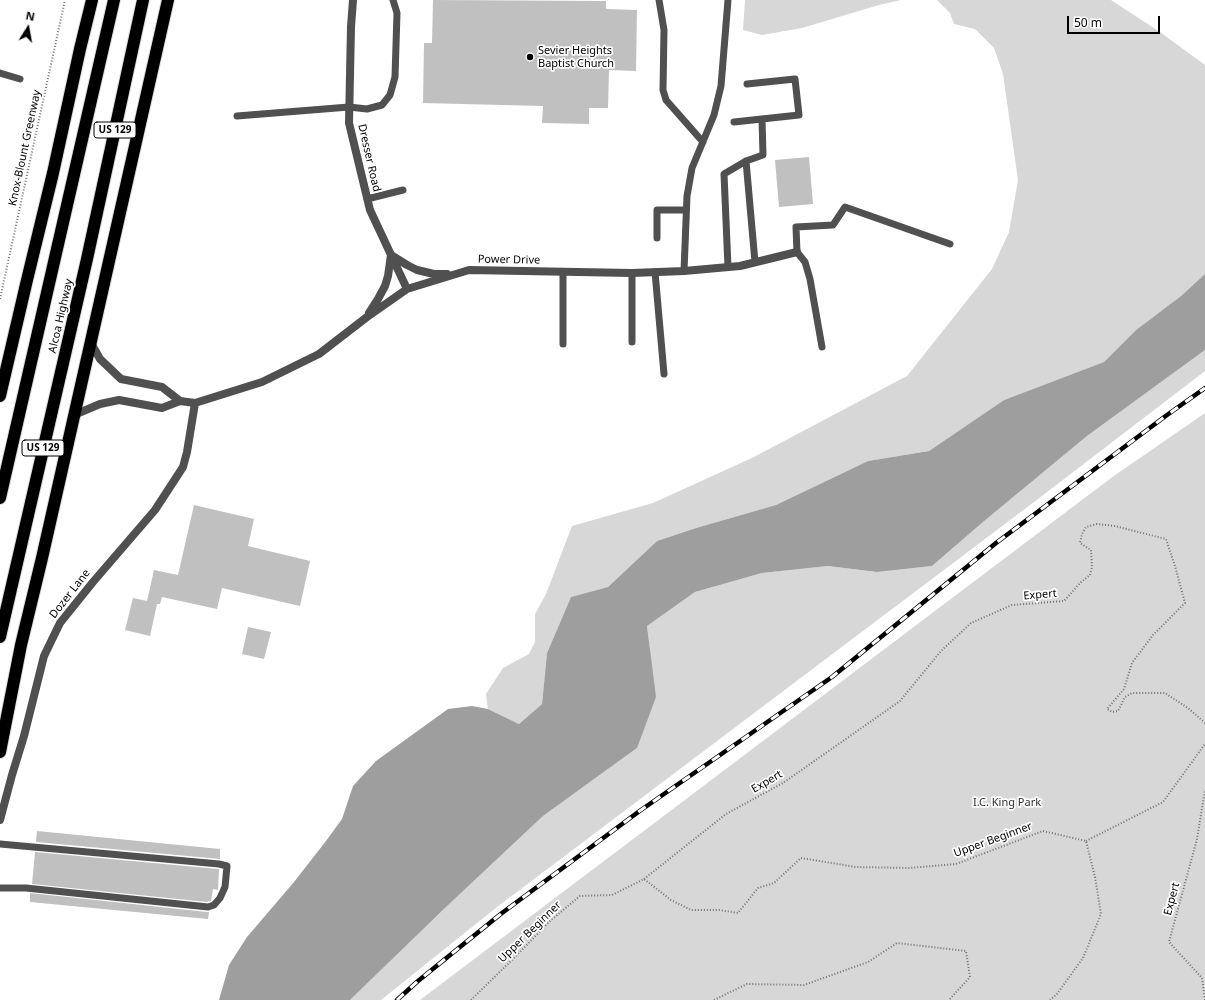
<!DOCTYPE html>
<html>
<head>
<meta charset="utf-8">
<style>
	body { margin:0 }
	#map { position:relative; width:1205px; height:1000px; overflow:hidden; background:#fff; font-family:"Noto Sans",sans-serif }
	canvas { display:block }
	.north { position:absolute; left:8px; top:8px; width:40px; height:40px; -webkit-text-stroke:3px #fff; paint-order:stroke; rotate:11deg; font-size:11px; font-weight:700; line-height:16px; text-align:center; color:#000 }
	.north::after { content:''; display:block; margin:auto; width:14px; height:18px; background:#000; clip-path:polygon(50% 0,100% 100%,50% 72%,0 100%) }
	.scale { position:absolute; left:1067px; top:16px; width:93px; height:18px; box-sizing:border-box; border:2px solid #000; border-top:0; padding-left:5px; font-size:12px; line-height:14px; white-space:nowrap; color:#000; -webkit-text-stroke:3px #fff; paint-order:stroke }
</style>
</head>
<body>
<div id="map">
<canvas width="1205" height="1000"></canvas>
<div class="north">N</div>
<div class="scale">50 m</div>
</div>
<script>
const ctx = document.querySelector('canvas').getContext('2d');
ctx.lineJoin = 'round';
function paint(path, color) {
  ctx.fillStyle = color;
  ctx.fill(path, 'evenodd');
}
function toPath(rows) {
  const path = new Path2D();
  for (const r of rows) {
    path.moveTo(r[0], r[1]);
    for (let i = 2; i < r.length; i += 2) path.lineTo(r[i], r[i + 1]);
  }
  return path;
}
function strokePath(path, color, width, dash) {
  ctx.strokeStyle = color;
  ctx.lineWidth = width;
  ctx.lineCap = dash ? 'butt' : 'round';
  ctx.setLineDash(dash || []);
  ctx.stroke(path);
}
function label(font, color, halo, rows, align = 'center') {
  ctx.font = font + ' "Noto Sans",sans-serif';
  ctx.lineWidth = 3.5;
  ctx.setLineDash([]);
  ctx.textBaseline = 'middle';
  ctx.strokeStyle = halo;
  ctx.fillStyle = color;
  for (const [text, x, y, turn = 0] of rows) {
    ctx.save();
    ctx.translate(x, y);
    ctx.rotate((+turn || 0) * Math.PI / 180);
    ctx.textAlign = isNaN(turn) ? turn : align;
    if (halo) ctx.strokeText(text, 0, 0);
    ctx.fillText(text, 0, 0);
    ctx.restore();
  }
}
paint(toPath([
	[745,0,901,0,879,5,802,28,762,35,743,30],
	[937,0,1111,0,1160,32,1205,65,1205,274,1181,296,1136,330,1104,362,1004,400,929,451,868,461,776,505,696,528,657,541,608,587,571,597,547,653,542,704,519,724,488,709,486,694,503,668,529,654,535,642,535,614,546,594,572,526,653,503,754,457,907,376,992,269,1009,232,1018,180,1003,74,994,48,975,29,954,24,950,13],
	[1205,350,1205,371,1038,499,497,907,381,1000,350,1000,445,908,543,816,637,748,650,650,647,626,695,592,762,573,828,566,877,572,932,566,983,522,1087,436],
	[1205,413,1205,1000,420,1000,1111,478]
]), '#d7d7d7');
paint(toPath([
	[1205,274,1205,350,1087,436,983,522,932,566,877,572,828,566,762,573,695,592,647,626,656,697,637,748,543,816,445,908,350,1000,219,1000,229,965,247,937,294,882,326,841,342,819,353,786,376,761,448,709,472,706,488,709,519,724,542,704,547,653,571,597,608,587,657,541,696,528,776,505,868,461,929,451,1004,400,1104,362,1136,330,1181,296]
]), '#9e9e9e');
paint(toPath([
	[433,0,606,1,606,9,637,10,636,71,609,70,608,108,589,108,589,124,542,123,543,106,423,103,424,43,432,43],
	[809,157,813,204,779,207,775,160],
	[194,505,254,519,248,546,310,561,300,606,222,588,217,609,162,597,160,604,157,604,150,636,125,630,133,598,147,601,154,570,178,575],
	[248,627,271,632,264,659,242,654],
	[37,831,220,849,220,859,36,842],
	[35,852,218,869,219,869,218,890,213,889,211,901,207,902,32,884],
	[30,893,207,912,209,912,208,919,30,902]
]), '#c0c0c0');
const motorway = toPath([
	[0,396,27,280,53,173,80,49,92,0],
	[0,498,114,0],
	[0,637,87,259,143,0],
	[0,752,21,645,42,558,168,0]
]);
strokePath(motorway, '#dbdbdb', 14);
strokePath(toPath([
	[0,299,65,0],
	[1086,841,1163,802,1205,744],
	[644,879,726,814,783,783,900,701,941,651,971,623,1012,605,1064,601,1080,583,1090,575,1092,567,1091,550,1080,543,1082,534,1086,527,1097,524,1115,526,1166,539,1175,566,1185,603,1153,635,1132,663,1124,689,1107,709,1112,712,1118,711,1125,697,1132,693,1165,693,1188,708,1205,723],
	[471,1000,517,955,550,921,580,896,612,895,644,879,671,900,691,910,719,910,738,913,758,888,774,883,801,858,856,867,909,868,956,864,1043,831,1086,841,1095,877,1101,914,1083,958,1057,994,1050,1000],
	[714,1000,747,984,804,985,868,962,897,943,966,951,970,977,949,1000],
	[1205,1000,1202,978,1169,942,1197,839,1205,790]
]), '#727272', 2, [1, 2]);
strokePath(toPath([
	[659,0,664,30,663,90,666,100,703,142],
	[0,73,20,79],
	[237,116,349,107,367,109,382,105,390,95,395,77,397,13,393,0],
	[734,122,799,115,795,79,747,84],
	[746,161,755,262],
	[367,199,403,190],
	[657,238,657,210,686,210],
	[728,267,724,174,746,161,763,155,762,119],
	[684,271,687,196,692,168,714,115,721,86,728,0],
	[655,272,664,374],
	[632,273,632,342],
	[563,344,563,272],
	[822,347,810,279,805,262,797,252,796,227,833,225,845,207,950,244],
	[0,844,219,864,227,866,225,887,220,898,214,905,208,907,26,888,0,888]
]), '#505050', 7);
strokePath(toPath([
	[353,0,351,27,349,123,370,210,407,289],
	[369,313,378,299,385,286,388,276,391,255,407,265,417,270,434,274,447,274],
	[90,341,100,359,121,379,162,387,180,401,195,403,262,382,319,354,367,317,407,289,469,270,632,273,684,271,740,266,797,252],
	[74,415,100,404,119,400,162,408,180,401],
	[0,820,12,775,24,736,44,656,60,623,93,582,155,510,183,467,187,452,195,403]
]), '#505050', 8);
strokePath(motorway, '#000', 12);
const rail = toPath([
	[397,1000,418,981,502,913,641,810,832,677,996,543,1167,415,1205,388]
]);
strokePath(rail, '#000', 4.5);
strokePath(rail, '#fff', 3, [9]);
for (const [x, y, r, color] of [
	[530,57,4,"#000"]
]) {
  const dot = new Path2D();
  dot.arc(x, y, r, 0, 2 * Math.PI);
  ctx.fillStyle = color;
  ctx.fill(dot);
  strokePath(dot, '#fff', 1.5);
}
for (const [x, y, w] of [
	[115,130,42],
	[43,448,42]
]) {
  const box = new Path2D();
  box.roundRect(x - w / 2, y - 8, w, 16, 3);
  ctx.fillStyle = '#fff';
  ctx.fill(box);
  strokePath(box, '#000', 1);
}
label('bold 10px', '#000', null, [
	["US 129",115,130],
	["US 129",43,448]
]);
label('11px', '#000', '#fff', [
	["Sevier Heights",538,51],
	["Baptist Church",538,64]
], 'left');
label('11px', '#000', '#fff', [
	["Knox-Blount Greenway",25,148,-78],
	["Dresser Road",369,158,77],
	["Power Drive",509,260,1],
	["Alcoa Highway",61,316,-77],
	["Dozer Lane",70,594,-52],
	["Expert",1040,595,-5],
	["Expert",767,782,-30],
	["Upper Beginner",993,840,-20],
	["Expert",1172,899,-75],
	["Upper Beginner",530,932,-44]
]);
label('11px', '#2e2e2e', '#fff', [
	["I.C. King Park",1007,803]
]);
</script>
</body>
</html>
